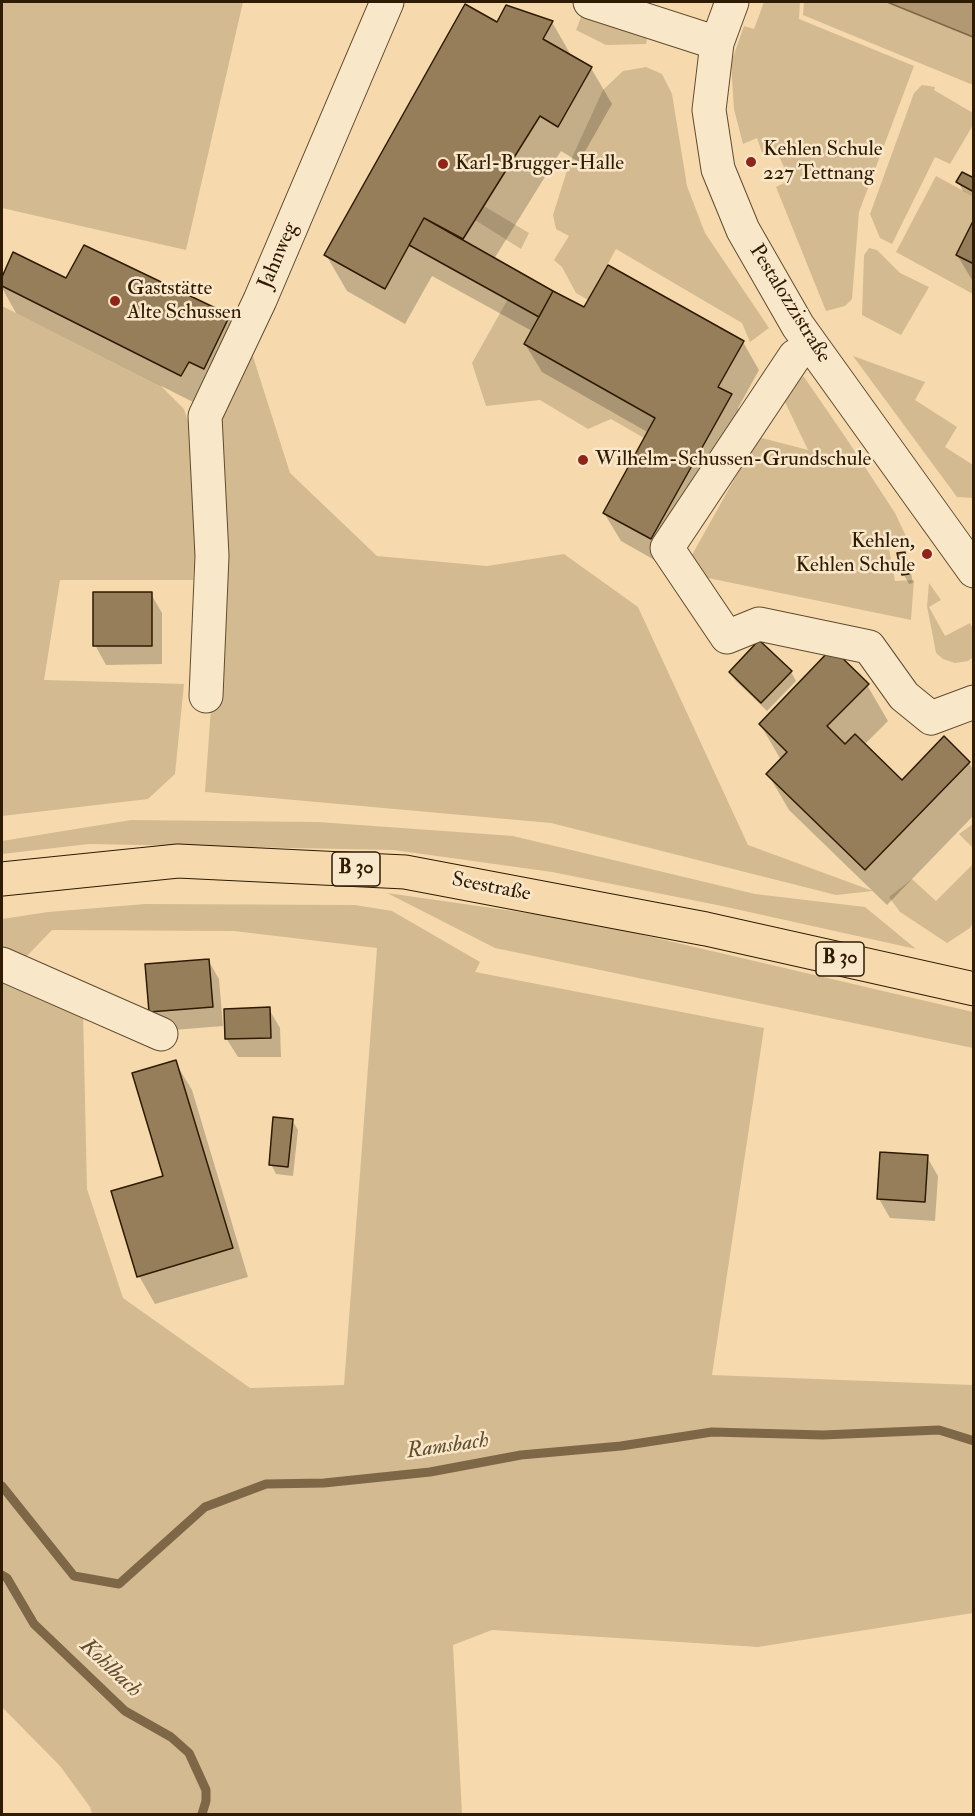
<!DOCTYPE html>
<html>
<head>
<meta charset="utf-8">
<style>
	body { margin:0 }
	#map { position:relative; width:975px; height:1816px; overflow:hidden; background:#f6daad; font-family:"IM FELL Double Pica",serif }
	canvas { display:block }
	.frame { position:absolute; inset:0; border:3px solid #2e1b02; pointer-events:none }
</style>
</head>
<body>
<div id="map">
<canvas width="975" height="1816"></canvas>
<div class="frame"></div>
</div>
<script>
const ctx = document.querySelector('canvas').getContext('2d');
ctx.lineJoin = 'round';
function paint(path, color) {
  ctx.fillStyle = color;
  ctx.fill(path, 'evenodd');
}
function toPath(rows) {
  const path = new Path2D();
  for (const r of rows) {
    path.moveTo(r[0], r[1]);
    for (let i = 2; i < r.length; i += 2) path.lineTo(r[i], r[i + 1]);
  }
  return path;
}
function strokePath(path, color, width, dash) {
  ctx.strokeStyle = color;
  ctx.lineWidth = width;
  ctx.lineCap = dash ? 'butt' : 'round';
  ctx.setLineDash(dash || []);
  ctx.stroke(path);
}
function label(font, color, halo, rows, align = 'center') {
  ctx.font = font + ' "IM FELL Double Pica",serif';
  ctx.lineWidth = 5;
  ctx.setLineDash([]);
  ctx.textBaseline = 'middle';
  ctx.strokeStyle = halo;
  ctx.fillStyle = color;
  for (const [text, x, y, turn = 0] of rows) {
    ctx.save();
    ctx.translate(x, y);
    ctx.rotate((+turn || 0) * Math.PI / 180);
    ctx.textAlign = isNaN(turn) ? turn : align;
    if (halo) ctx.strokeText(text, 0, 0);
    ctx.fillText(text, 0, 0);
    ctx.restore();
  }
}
paint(toPath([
	[2,2,243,2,186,250,2,208],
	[764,2,800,2,799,19,914,66,859,212,852,299,845,306,826,311,776,187,790,180,777,152,764,158,757,138,743,144,734,109,731,63,744,26,754,29],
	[804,2,887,2,973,37,973,85,803,15],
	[581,17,647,39,646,44,606,45,576,30],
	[646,67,662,74,672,94,687,186,705,233,769,328,750,342,742,323,616,249,588,300,576,293,562,267,554,260,569,236,556,229,553,215,569,164,603,90,623,71],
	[922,85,935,87,934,90,973,113,973,125,950,164,935,157,892,244,880,238,870,214,914,93],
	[936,176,973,196,973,219,956,255,973,264,973,294,896,252],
	[484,206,529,233,521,249,475,220],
	[869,248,877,250,900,273,929,287,901,335,862,315,864,255],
	[508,299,539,317,524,344,655,418,644,438,611,419,588,429,540,400,486,406,472,363],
	[2,306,160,385,184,409,191,431,196,541,193,580,60,580,44,680,184,684,175,774,148,799,2,816],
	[249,344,290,473,377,556,487,566,564,554,638,607,748,845,873,891,836,895,551,823,205,792,218,610,213,416],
	[853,356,925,382,915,400,957,427,945,447,973,465,973,498,957,497],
	[799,375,804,377,846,438,895,513,911,547,889,549,895,581,914,580,911,620,708,578,688,562,758,437,808,450,785,402],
	[929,583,941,600,929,607,945,636,970,623,973,629,973,657,968,661,955,663,943,659,936,653,927,606],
	[131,820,318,822,513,836,755,894,865,907,916,949,722,906,552,872,394,850,89,844,2,854,2,841],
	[973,824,974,824,973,848,959,834],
	[973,864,973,922,970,928,947,943,900,912,889,897,912,879,936,901],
	[387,893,583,921,973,1012,973,1048,495,948],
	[145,904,355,905,392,911,480,962,475,972,764,1028,712,1375,973,1385,973,1613,758,1647,492,1630,453,1645,462,1814,92,1814,90,1807,60,1766,2,1707,2,974,83,1011,87,1189,123,1298,250,1388,344,1385,377,948,234,931,52,930,25,958,2,948,2,919,48,912]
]), '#d4ba90');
const water = toPath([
	[887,2,973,2,973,37,887,2]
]);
paint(water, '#b29973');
strokePath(water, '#7d6746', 1.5);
paint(toPath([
	[552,22,572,57,591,68,612,104,579,162,561,151,494,259,584,309,743,342,759,370,738,408,747,424,667,567,621,541,604,513,649,433,542,372,525,344,532,331,432,276,405,324,347,291,326,255,497,24],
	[974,179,974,197,963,191,958,182],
	[974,222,974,283,957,255],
	[14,254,67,280,229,316,245,345,197,404,16,313,2,288,2,280],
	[904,553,909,563,913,583,909,584,904,575],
	[151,594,162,613,162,664,106,665,95,645],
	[730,672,791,672,796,681,767,711,736,681],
	[867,685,888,721,864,745,902,782,969,763,974,771,974,815,887,905,789,810,768,774,781,760,760,724],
	[208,960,219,979,223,1026,161,1031,150,1012],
	[269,1009,280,1028,281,1057,238,1057,226,1038],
	[175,1062,192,1090,248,1277,155,1304,139,1276,165,1177],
	[292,1120,298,1130,293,1176,276,1174,271,1164],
	[927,1157,938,1176,935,1221,890,1218,879,1199]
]), '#0003');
strokePath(toPath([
	[2,1486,74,1576,119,1584,205,1507,266,1484,324,1483,430,1472,521,1455,621,1446,712,1432,823,1435,939,1430,974,1441],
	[2,1575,7,1578,34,1624,125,1711,171,1737,189,1753,206,1790,206,1801,202,1814]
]), '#7d6746', 9);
const building = toPath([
	[465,4,497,22,506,5,553,21,543,39,592,67,558,127,540,116,463,239,424,218,385,289,324,255,465,4],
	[962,172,974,178,974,192,956,182,962,172],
	[424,218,553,291,539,317,409,245,424,218],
	[974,219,974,264,956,255,974,219],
	[84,245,230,315,204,369,189,362,181,376,2,286,2,277,13,252,66,278,84,245],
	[608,265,744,341,718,387,732,394,651,539,603,513,655,418,524,344,553,291,584,307,608,265],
	[905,552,909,574,902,575,897,553,905,552],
	[93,592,152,592,152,646,93,646,93,592],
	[759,640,792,671,761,703,729,672,759,640],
	[832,648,869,684,827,726,845,744,855,734,902,780,944,736,970,762,865,870,766,774,787,752,759,724,832,648],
	[209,959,213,1007,149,1012,145,964,209,959],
	[270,1007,271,1038,225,1039,224,1009,270,1007],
	[176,1060,233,1248,137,1277,111,1191,163,1176,132,1073,176,1060],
	[273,1117,293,1119,288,1167,269,1165,273,1117],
	[880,1152,928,1155,925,1202,877,1199,880,1152]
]);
paint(building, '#967e5b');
strokePath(building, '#2e1b02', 1.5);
const minor = toPath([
	[590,2,717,43],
	[732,2,717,43,709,110,718,169,743,230,798,326,974,571],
	[795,356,667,548,727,637,759,624,869,647,904,696,931,718,974,702],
	[206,696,212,556,205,416,260,300,387,2],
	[2,964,161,1034]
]);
const major = toPath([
	[2,879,178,861,405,872,706,929,974,989]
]);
strokePath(minor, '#604b2d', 35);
strokePath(major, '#2e1b02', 35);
strokePath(minor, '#f9e7ca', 33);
strokePath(major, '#f6daad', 33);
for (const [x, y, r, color] of [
	[751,162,6,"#8f2418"],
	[443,164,6,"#8f2418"],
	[115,301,6,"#8f2418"],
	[583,460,6,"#8f2418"],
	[927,554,6,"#8f2418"]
]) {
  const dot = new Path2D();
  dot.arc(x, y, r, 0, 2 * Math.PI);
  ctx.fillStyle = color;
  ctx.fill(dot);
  strokePath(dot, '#f9e7ca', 2);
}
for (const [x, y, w] of [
	[356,869,48],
	[840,959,48]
]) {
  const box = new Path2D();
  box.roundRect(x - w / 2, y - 17, w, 34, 4.5);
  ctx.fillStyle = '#f9e7ca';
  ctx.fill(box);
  strokePath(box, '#2e1b02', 1.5);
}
label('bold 20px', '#2e1b02', null, [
	["B 30",356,869],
	["B 30",840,959]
]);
label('21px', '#2e1b02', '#f9e7ca', [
	["Kehlen Schule",763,150],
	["227 Tettnang",763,174],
	["Karl-Brugger-Halle",455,164],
	["Gaststätte",127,289],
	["Alte Schussen",127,313],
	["Wilhelm-Schussen-Grundschule",595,460],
	["Kehlen,",915,542,"right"],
	["Kehlen Schule",915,566,"right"]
], 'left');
label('21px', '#2e1b02', '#f9e7ca', [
	["Jahnweg",279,256,-67],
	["Pestalozzistraße",789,304,58],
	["Seestraße",491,888,11]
]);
label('italic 22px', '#634d2f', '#f9e7ca', [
	["Ramsbach",448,1447,-8],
	["Kohlbach",110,1669,43]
]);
</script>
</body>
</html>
